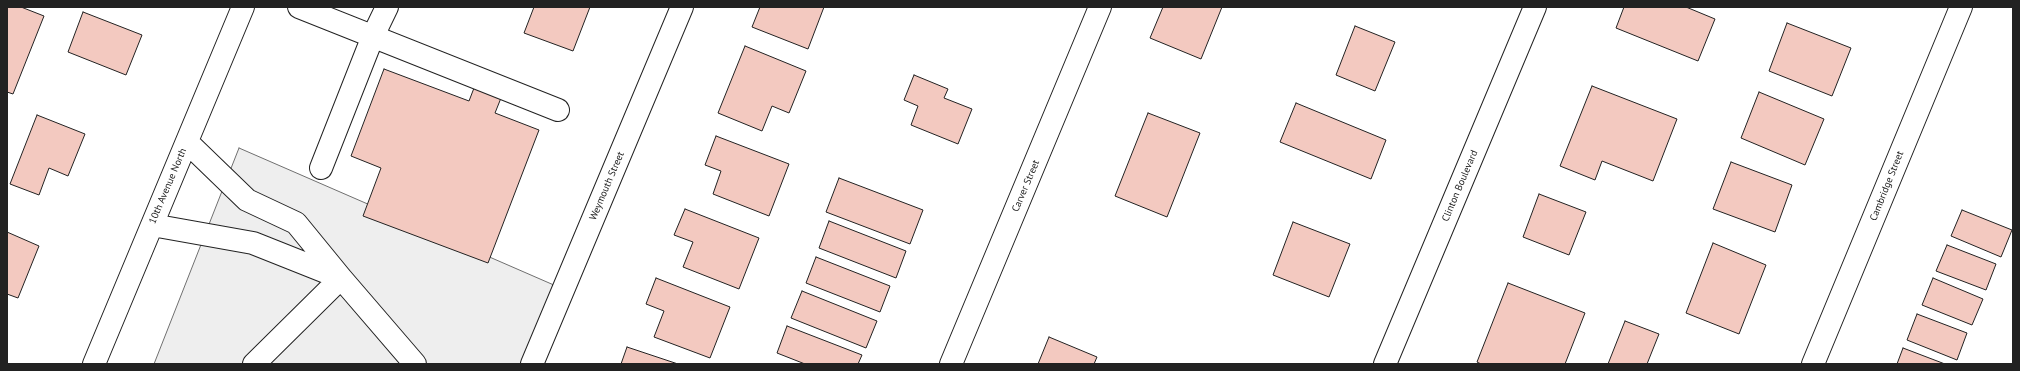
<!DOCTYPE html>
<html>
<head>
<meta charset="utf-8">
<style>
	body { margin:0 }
	#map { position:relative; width:2020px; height:371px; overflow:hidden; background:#fff; font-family:"PT Sans",sans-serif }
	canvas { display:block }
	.frame { position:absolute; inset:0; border:8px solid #222; pointer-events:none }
</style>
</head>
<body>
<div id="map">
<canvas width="2020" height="371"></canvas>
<div class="frame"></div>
</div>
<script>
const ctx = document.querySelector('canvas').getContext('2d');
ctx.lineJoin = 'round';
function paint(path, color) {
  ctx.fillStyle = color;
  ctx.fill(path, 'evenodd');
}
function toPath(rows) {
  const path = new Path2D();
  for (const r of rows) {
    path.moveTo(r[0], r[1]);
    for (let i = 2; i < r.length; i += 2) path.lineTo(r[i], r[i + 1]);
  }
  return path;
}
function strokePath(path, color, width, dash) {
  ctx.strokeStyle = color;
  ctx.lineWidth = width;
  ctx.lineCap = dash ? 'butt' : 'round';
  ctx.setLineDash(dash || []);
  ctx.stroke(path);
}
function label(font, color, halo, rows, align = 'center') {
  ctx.font = font + ' "PT Sans",sans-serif';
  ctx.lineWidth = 3;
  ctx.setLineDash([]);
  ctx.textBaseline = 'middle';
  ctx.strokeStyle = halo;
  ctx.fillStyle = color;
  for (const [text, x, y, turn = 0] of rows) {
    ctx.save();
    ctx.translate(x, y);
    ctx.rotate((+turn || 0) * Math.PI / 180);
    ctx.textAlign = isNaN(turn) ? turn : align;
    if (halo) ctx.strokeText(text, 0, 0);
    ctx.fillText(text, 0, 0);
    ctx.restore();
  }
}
const green = toPath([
	[239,148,563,289,532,364,154,364,239,148]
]);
paint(green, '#eee');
strokePath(green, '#6f6f6f', 1);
const building = toPath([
	[7,7,21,7,44,16,13,94,7,92,7,7],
	[534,7,590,7,573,51,524,33,534,7],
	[760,7,824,7,808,49,752,27,760,7],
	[1163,7,1222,7,1201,59,1150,38,1163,7],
	[1624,7,1686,7,1715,19,1698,61,1616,28,1624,7],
	[83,12,142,35,126,75,68,52,83,12],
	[1787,23,1851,48,1832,96,1769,71,1787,23],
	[1355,26,1395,42,1375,91,1336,75,1355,26],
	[745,46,806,71,789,113,772,106,762,131,718,113,745,46],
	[384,69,469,101,474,88,501,98,495,113,539,130,488,263,363,216,381,168,351,156,384,69],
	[914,75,948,89,944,98,972,109,958,144,911,125,918,106,904,100,914,75],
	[1592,86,1677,119,1653,181,1602,161,1595,180,1560,166,1592,86],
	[1759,92,1824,119,1805,165,1741,138,1759,92],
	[1296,103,1386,140,1371,179,1280,142,1296,103],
	[1148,113,1200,133,1167,217,1115,196,1148,113],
	[37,115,85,134,68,176,49,168,39,195,10,184,37,115],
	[716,136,789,164,769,216,713,194,721,171,705,165,716,136],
	[1731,162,1792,185,1775,232,1713,209,1731,162],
	[839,178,923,210,910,244,826,212,839,178],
	[1539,194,1586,212,1569,255,1523,237,1539,194],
	[685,209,759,238,739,289,683,267,693,242,674,235,685,209],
	[1962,210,2012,230,2001,257,1951,236,1962,210],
	[829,221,906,251,896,278,819,248,829,221],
	[1293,222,1350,244,1329,297,1273,275,1293,222],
	[7,232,39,246,18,298,7,294,7,232],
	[1713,243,1766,265,1739,334,1686,313,1713,243],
	[1947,245,1996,264,1986,290,1936,271,1947,245],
	[816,257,890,286,880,312,806,283,816,257],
	[656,278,730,307,710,358,654,337,664,311,646,304,656,278],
	[1933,278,1983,299,1972,325,1922,305,1933,278],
	[1508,283,1585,313,1565,364,1481,364,1477,362,1508,283],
	[802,291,877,321,866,348,791,318,802,291],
	[1917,314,1967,333,1957,360,1907,340,1917,314],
	[1625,321,1659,334,1647,364,1608,364,1625,321],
	[787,326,862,355,858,364,805,364,777,353,787,326],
	[1049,337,1097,357,1094,364,1038,364,1049,337],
	[627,347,678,364,621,364,627,347],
	[1903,348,1945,364,1897,364,1903,348]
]);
paint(building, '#f3c9c0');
strokePath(building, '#222', 1);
const minor = toPath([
	[299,7,558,110],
	[321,168,373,36,387,7],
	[152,225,253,243,341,278,296,223,247,200,187,142],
	[94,364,243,7],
	[254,364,341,278,415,364],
	[532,364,682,7],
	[951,364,1100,7],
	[1385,364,1535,7],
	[1813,364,1961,7]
]);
strokePath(minor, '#222', 24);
strokePath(minor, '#fff', 22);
label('10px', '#222', '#fff', [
	["10th Avenue North",168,186,-67],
	["Weymouth Street",607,186,-67],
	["Carver Street",1026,186,-67],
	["Clinton Boulevard",1460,186,-67],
	["Cambridge Street",1887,186,-68]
]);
</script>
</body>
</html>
